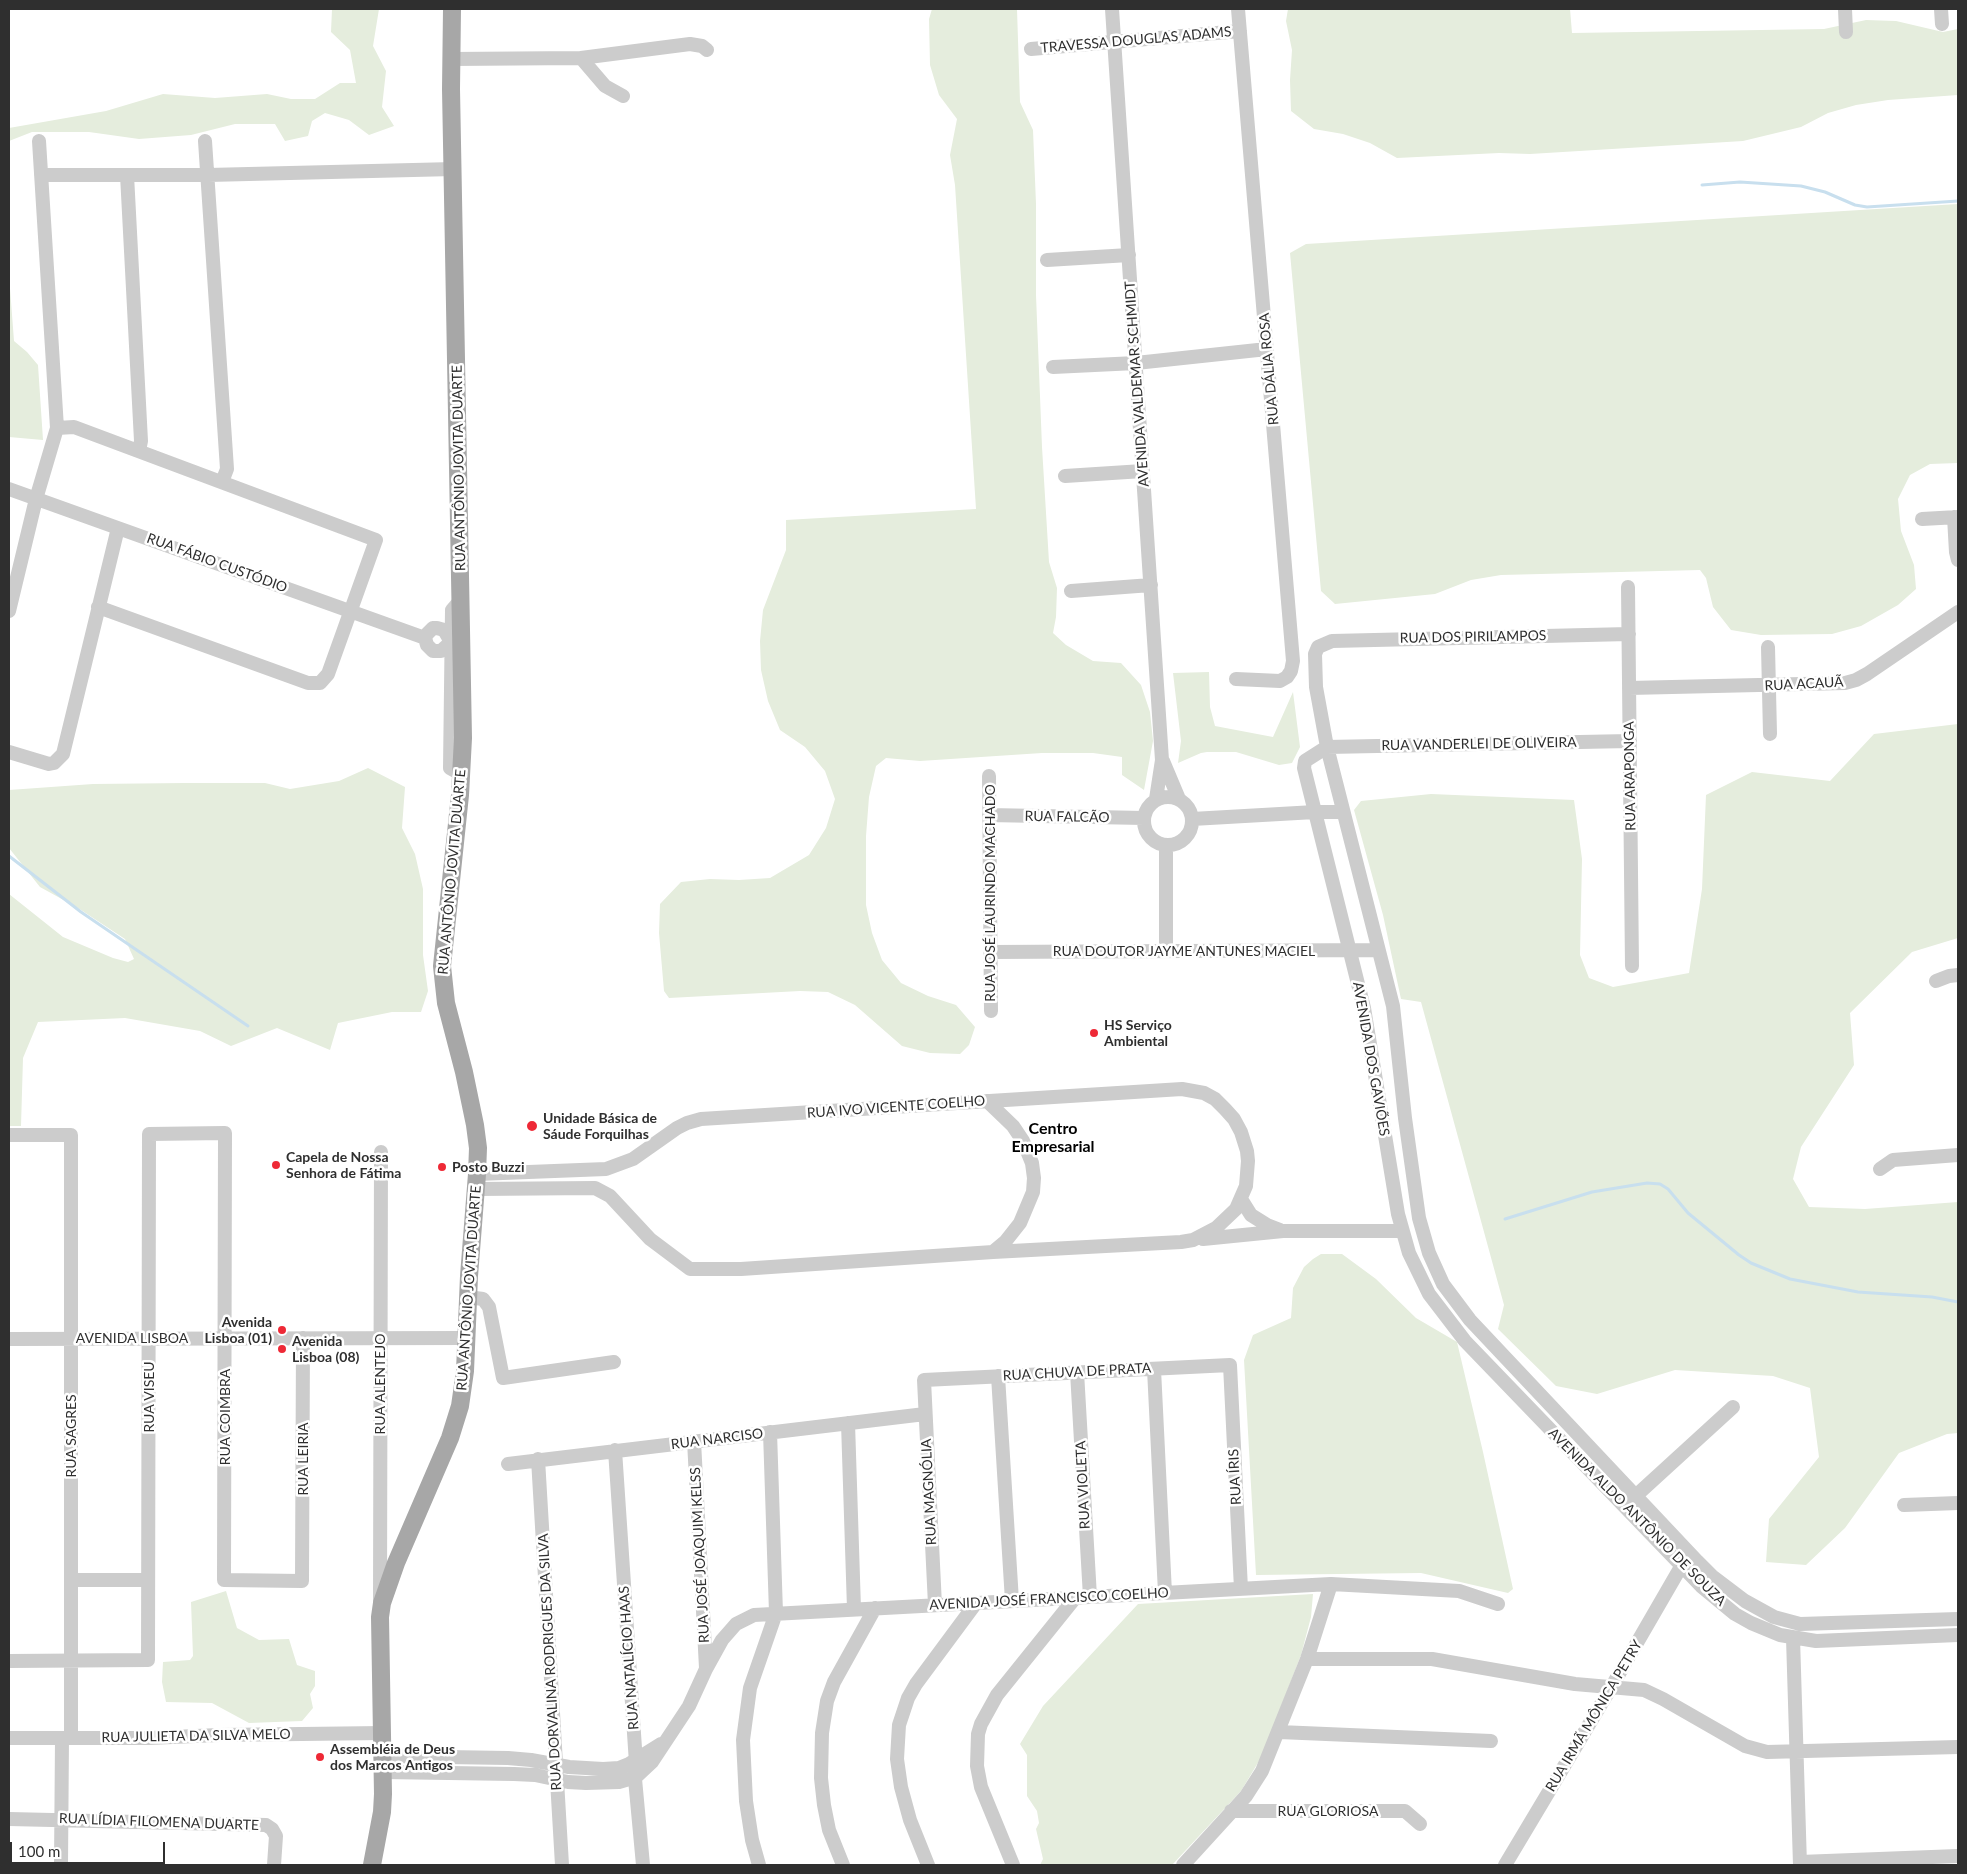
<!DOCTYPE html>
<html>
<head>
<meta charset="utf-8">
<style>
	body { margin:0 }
	#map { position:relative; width:1967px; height:1874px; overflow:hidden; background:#fff; font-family:Lato,sans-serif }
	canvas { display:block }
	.frame { position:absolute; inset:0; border:10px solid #2f2f2f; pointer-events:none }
	.scale { position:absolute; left:10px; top:1842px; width:155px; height:22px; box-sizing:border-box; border:2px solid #2f2f2f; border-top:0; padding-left:6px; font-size:15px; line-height:18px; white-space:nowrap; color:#2f2f2f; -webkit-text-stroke:4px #fff; paint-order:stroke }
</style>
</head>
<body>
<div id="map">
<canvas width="1967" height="1874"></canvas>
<div class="frame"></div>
<div class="scale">100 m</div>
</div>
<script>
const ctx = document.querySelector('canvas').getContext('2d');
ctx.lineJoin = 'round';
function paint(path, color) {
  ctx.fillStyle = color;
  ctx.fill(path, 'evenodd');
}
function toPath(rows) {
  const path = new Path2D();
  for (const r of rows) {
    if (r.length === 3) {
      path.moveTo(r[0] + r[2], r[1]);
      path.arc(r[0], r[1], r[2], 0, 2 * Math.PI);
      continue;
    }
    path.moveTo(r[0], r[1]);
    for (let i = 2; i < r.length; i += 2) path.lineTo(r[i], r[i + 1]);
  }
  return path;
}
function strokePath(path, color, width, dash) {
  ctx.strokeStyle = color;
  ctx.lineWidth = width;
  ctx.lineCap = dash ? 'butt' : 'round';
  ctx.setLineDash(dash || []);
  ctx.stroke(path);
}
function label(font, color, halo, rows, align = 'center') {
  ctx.font = font + ' Lato,sans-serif';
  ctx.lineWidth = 5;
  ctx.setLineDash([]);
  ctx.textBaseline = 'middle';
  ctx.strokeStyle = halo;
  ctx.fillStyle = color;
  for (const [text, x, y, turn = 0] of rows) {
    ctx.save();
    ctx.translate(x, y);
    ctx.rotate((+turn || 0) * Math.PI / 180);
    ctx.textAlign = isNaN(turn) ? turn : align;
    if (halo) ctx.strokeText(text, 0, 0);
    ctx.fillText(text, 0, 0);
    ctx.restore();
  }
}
paint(toPath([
	[332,9,379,9,373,46,386,71,382,107,394,126,369,135,349,120,325,113,312,121,308,136,285,141,275,124,235,124,191,135,139,139,89,132,32,132,9,141,9,128,106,111,163,94,215,98,267,94,291,99,315,99,340,83,356,83,350,50,331,32],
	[932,9,1017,9,1020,102,1033,130,1036,204,1036,295,1042,447,1049,562,1057,588,1056,617,1053,633,1066,645,1093,661,1121,663,1141,685,1150,712,1153,741,1144,790,1122,775,1122,757,1093,753,1042,753,920,761,886,758,876,766,869,797,866,836,866,905,872,933,882,960,901,983,928,996,956,1005,975,1027,969,1045,960,1054,930,1053,902,1046,855,1005,828,992,800,991,669,998,664,991,659,933,660,904,681,882,710,879,739,880,770,878,809,855,826,828,835,799,825,771,805,747,780,730,768,701,761,670,760,641,763,610,786,550,786,520,976,509,955,185,950,155,957,119,939,95,930,65,929,19],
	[1288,9,1570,9,1572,33,1824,29,1866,20,1896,21,1943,32,1958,29,1958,95,1888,100,1856,105,1828,113,1801,127,1743,141,1530,154,1499,153,1397,158,1370,143,1343,134,1314,129,1291,111,1290,80,1292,50,1286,21],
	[1958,204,1958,463,1930,464,1910,475,1898,499,1901,531,1914,565,1916,589,1898,605,1861,626,1832,634,1761,635,1731,630,1713,607,1706,578,1700,570,1501,575,1471,580,1435,594,1335,604,1321,591,1290,253,1306,244],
	[9,275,14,341,27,352,38,365,43,440,9,437],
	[1209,672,1210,707,1215,726,1273,737,1293,692,1300,747,1292,763,1279,765,1236,752,1207,752,1201,753,1178,763,1181,741,1173,673],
	[1958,724,1958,938,1912,952,1850,1013,1854,1065,1801,1147,1793,1179,1809,1207,1865,1209,1958,1202,1958,1433,1947,1434,1899,1453,1845,1528,1806,1565,1766,1562,1769,1519,1819,1457,1810,1388,1773,1376,1675,1370,1597,1394,1556,1386,1498,1329,1504,1305,1421,1002,1401,999,1383,915,1354,810,1361,801,1431,794,1574,800,1582,859,1580,955,1589,978,1613,987,1689,973,1702,889,1706,795,1752,772,1830,781,1874,734],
	[368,768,405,787,402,828,415,854,423,889,423,955,428,991,421,1012,392,1012,338,1023,330,1050,277,1028,231,1046,200,1031,125,1018,38,1022,23,1058,21,1126,9,1126,9,894,63,937,113,958,128,962,134,959,125,939,78,908,40,887,9,848,9,790,93,784,185,783,265,783,290,789,339,781],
	[1321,1254,1342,1254,1376,1279,1416,1318,1457,1342,1483,1452,1513,1589,1508,1593,1421,1573,1256,1575,1244,1360,1253,1335,1291,1318,1293,1288,1304,1267,1313,1259],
	[226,1591,237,1628,259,1640,289,1639,297,1665,315,1671,315,1686,310,1694,313,1708,302,1721,249,1723,212,1703,166,1702,162,1682,163,1662,190,1660,193,1656,191,1602],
	[1313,1594,1311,1617,1301,1655,1262,1756,1241,1791,1172,1865,1040,1865,1043,1859,1036,1829,1039,1823,1037,1811,1027,1796,1027,1755,1020,1744,1043,1706,1138,1604]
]), '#e5eddd');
strokePath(toPath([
	[1702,185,1740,182,1801,186,1825,192,1855,205,1867,207,1958,201],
	[9,856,81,912,248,1026],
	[1505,1219,1592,1192,1647,1183,1660,1184,1668,1189,1688,1213,1739,1255,1751,1263,1790,1279,1858,1292,1932,1297,1958,1302]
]), '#c8dfee', 3);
strokePath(toPath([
	[1112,9,1162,760,1156,799],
	[1845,9,1846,32],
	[1941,9,1942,24],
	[1031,49,1240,31],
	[581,58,690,44,702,46,707,50],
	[451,59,581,58,605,86,623,96],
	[205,141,227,469,222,482],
	[41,175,208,175,454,169],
	[127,175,141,441,139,451],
	[1047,260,1129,255],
	[1053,367,1136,363,1267,349],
	[57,428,74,427,376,540,328,674,320,683,308,683,98,607],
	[1065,476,1143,471],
	[9,489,425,638],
	[1954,517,1956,552,1958,560],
	[1922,519,1958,517],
	[1628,587,1632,966],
	[1071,591,1151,585],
	[458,603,452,610,450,768,461,774],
	[9,611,36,499,57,428,39,141],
	[433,628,437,628,444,630,451,642,441,651,433,651,427,645,425,638,427,634,433,628],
	[1629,634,1332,641,1318,647,1315,654,1316,687,1327,747,1393,1006,1405,1118,1419,1218,1429,1253,1443,1284,1470,1320,1697,1561,1712,1576,1745,1601,1774,1617,1800,1624,1958,1619],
	[1768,647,1770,734],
	[1236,679,1280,681,1287,677,1291,671,1293,661,1238,9],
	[1629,688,1845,683,1856,680,1867,674,1958,612],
	[1630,741,1327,747,1305,761,1304,768,1364,1008,1398,1214,1409,1253,1429,1294,1465,1341,1701,1586,1735,1614,1751,1623,1780,1635,1816,1641,1958,1635],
	[9,752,49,764,54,763,63,754,118,528],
	[1163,761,1179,799],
	[989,776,991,1011],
	[1168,821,24],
	[989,815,1144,818],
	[1192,819,1315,812,1343,812],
	[1166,845,1166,951],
	[991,952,1378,950],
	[1936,981,1949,976,1958,975],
	[987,1101,1013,1126,1023,1141,1032,1163,1034,1178,1033,1192,1020,1223,1005,1242,993,1252],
	[9,1135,71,1135,71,1738],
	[1880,1169,1893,1160,1958,1155],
	[477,1189,595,1188,610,1196,650,1239,690,1269,741,1269,993,1252,1181,1242,1193,1240,1216,1228,1236,1209,1246,1186,1248,1161,1247,1151,1241,1132,1234,1119,1225,1109,1215,1099,1204,1093,1182,1089,701,1119,687,1123,677,1128,633,1159,606,1169,477,1174],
	[1241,1199,1251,1215,1267,1225,1280,1230],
	[1203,1239,1283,1231,1402,1231],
	[468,1297,483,1299,489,1307,503,1378,614,1362],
	[9,1339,466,1338],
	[1154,1369,1165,1593],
	[1077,1372,1090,1597],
	[998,1376,1012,1601],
	[848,1423,854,1609],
	[694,1441,706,1668],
	[615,1450,636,1763,635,1779,643,1865],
	[538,1459,562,1865],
	[508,1464,925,1414],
	[1629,1502,1733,1407],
	[1904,1505,1958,1503],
	[71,1580,148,1580],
	[380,1601,381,1152],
	[935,1605,924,1380,1230,1365,1241,1589],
	[1793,1638,1800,1865],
	[1307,1659,1432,1659,1575,1684,1644,1690,1663,1699,1745,1746,1767,1752,1958,1747],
	[9,1661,148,1660,149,1134,225,1133,224,1580,302,1581,303,1338],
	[1279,1732,1491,1741],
	[9,1738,149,1738,219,1735,383,1733],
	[383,1756,508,1758,531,1760,569,1767,603,1769,619,1768,629,1764,661,1744],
	[383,1772,514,1774,535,1775,568,1782,586,1783,619,1782,636,1777,652,1762,689,1706,706,1669,722,1640,736,1624,754,1615,1331,1584,1459,1591,1498,1604],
	[1231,1811,1405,1811,1420,1824],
	[9,1819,266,1825,272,1829,276,1836,274,1865],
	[1800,1862,1958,1856],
	[61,1865,62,1738],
	[759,1865,752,1840,746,1801,743,1740,750,1688,776,1613,770,1432],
	[843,1865,829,1830,824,1805,821,1778,822,1733,827,1701,834,1682,875,1608],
	[928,1865,910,1820,901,1787,897,1759,899,1725,908,1698,916,1684,976,1603],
	[1013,1865,981,1787,977,1766,978,1734,981,1724,997,1695,1075,1598],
	[1183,1865,1246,1796,1262,1771,1307,1659,1331,1584],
	[1505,1865,1612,1686,1682,1565]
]), '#ccc', 14);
strokePath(toPath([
	[372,1865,382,1812,383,1794,380,1617,382,1603,396,1563,450,1438,460,1406,465,1371,469,1276,477,1174,478,1148,475,1125,464,1072,446,1003,442,966,460,795,463,738,451,89,452,9]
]), '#a7a7a7', 18);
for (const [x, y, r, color] of [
	[1094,1033,5,"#ee2936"],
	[532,1126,6,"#ee2936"],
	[276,1165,5,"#ee2936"],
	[442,1167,5,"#ee2936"],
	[282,1330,5,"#ee2936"],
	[282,1349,5,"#ee2936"],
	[320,1757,5,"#ee2936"]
]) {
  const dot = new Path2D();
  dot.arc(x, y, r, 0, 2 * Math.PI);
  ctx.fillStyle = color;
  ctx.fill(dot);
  strokePath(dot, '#fff', 2);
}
label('14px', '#2f2f2f', '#fff', [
	["TRAVESSA DOUGLAS ADAMS",1136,40,-5],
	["RUA DÁLIA ROSA",1269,369,-95],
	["AVENIDA VALDEMAR SCHMIDT",1137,384,-94],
	["RUA ANTÔNIO JOVITA DUARTE",459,468,-91],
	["RUA FÁBIO CUSTÓDIO",217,563,20],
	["RUA DOS PIRILAMPOS",1473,637,-1],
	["RUA ACAUÃ",1804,684,-3],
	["RUA VANDERLEI DE OLIVEIRA",1479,744,-1],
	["RUA ARAPONGA",1630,776,-91],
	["RUA FALCÃO",1067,817,1],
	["RUA ANTÔNIO JOVITA DUARTE",452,872,-85],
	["RUA JOSÉ LAURINDO MACHADO",990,893,-90],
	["RUA DOUTOR JAYME ANTUNES MACIEL",1184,951],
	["AVENIDA DOS GAVIÕES",1371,1059,80],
	["RUA IVO VICENTE COELHO",896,1107,-4],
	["RUA ANTÔNIO JOVITA DUARTE",469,1288,-86],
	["AVENIDA LISBOA",132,1338],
	["RUA CHUVA DE PRATA",1077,1372,-3],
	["RUA ALENTEJO",380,1384,-90],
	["RUA VISEU",149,1397,-90],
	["RUA COIMBRA",225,1417,-90],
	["RUA SAGRES",71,1436,-90],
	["RUA NARCISO",717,1439,-7],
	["RUA LEIRIA",303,1459,-90],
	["RUA ÍRIS",1235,1477,-93],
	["RUA VIOLETA",1083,1485,-93],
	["RUA MAGNÓLIA",929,1492,-93],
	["AVENIDA ALDO ANTÔNIO DE SOUZA",1637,1517,45],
	["RUA JOSÉ JOAQUIM KELSS",700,1555,-93],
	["AVENIDA JOSÉ FRANCISCO COELHO",1049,1599,-3],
	["RUA NATALÍCIO HAAS",629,1658,-94],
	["RUA DORVALINA RODRIGUES DA SILVA",550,1662,-93],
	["RUA IRMÃ MÔNICA PETRY",1594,1716,-59],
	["RUA JULIETA DA SILVA MELO",196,1736,-1],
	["RUA GLORIOSA",1328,1811],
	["RUA LÍDIA FILOMENA DUARTE",159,1822,2]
]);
label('bold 14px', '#2f2f2f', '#fff', [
	["HS Serviço",1104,1025],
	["Ambiental",1104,1041],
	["Unidade Básica de",543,1118],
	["Sáude Forquilhas",543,1134],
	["Capela de Nossa",286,1157],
	["Senhora de Fátima",286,1173],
	["Posto Buzzi",452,1167],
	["Avenida",272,1322,"right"],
	["Lisboa (01)",272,1338,"right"],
	["Avenida",292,1341],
	["Lisboa (08)",292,1357],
	["Assembléia de Deus",330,1749],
	["dos Marcos Antigos",330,1765]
], 'left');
label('bold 16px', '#000', '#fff', [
	["Centro",1053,1129],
	["Empresarial",1053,1147]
]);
</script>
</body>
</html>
